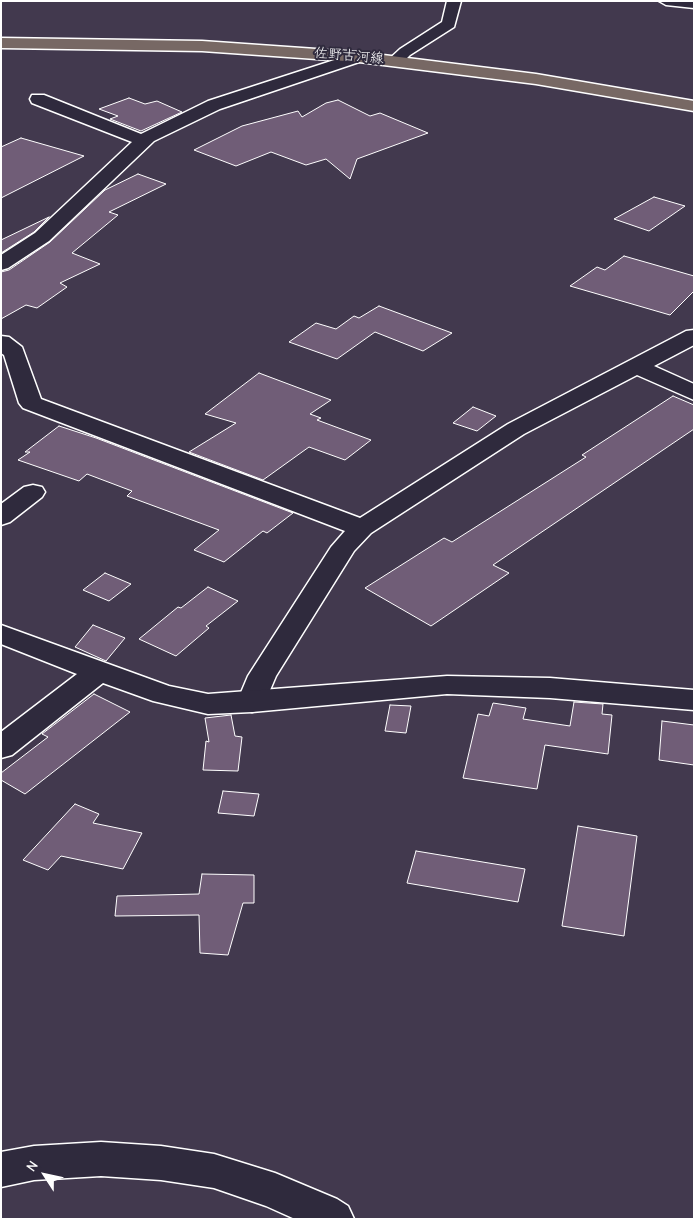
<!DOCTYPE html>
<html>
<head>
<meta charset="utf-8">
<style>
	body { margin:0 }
	#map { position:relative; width:695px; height:1220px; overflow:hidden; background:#42394e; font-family:"Comic Neue",sans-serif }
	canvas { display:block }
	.frame { position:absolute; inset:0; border:2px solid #fff; pointer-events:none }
	.north { position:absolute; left:20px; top:1150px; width:50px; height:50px; -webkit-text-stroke:4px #2f2a3d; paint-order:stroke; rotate:305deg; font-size:14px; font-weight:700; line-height:20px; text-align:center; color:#fff }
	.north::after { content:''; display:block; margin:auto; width:18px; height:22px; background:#fff; clip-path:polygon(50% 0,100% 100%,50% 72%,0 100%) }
</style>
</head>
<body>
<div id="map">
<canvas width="695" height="1220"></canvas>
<div class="frame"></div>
<div class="north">N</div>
</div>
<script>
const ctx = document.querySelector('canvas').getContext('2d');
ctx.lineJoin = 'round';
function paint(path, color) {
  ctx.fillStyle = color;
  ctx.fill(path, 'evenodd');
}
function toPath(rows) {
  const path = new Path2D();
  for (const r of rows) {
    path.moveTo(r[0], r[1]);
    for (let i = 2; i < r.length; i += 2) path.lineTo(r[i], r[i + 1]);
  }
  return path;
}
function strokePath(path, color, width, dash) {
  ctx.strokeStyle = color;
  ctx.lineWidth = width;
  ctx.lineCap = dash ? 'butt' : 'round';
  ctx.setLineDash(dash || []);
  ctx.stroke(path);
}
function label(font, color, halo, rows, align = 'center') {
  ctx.font = font + ' "Comic Neue","Klee One",sans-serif';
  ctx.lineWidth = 4;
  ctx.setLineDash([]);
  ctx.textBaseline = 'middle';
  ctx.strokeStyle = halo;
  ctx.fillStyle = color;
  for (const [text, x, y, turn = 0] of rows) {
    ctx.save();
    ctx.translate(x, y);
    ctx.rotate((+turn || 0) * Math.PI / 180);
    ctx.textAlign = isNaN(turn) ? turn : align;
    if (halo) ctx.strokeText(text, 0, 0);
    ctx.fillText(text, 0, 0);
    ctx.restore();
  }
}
const building = toPath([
	[129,98,145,104,157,101,182,112,141,131,110,119,118,116,99,109,129,98],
	[338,100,370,116,380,113,428,133,357,159,350,179,326,159,306,165,271,152,236,166,194,150,242,126,298,111,302,117,326,103,338,100],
	[21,138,84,156,1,198,1,147,21,138],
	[138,174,166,184,109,212,118,215,72,253,100,264,60,283,67,287,37,308,26,305,1,319,1,272,9,270,50,242,105,190,138,174],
	[654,197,685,206,649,231,614,219,654,197],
	[49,217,34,232,1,253,1,240,49,217],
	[624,256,694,276,694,291,670,315,570,286,597,267,605,270,624,256],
	[379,306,452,333,423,351,375,332,337,359,289,342,316,323,336,329,354,316,359,318,379,306],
	[259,373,331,400,310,414,321,418,317,420,371,440,345,460,309,447,263,480,189,452,236,423,205,414,259,373],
	[673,396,694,405,694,429,493,565,509,573,431,626,365,588,444,538,452,542,586,457,582,455,673,396],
	[473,407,496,416,477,431,453,423,473,407],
	[59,426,96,438,293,513,267,533,263,531,224,562,194,550,219,530,127,496,132,491,87,474,79,481,18,460,30,452,25,452,59,426],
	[105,573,131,584,109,601,83,590,105,573],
	[208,587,238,601,206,626,209,628,176,656,139,639,178,607,181,608,208,587],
	[93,625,125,638,106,661,75,647,93,625],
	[94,694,130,712,25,794,1,780,1,773,48,737,42,734,94,694],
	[574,702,603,704,602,714,612,715,608,754,545,745,537,789,463,778,478,714,489,716,493,703,526,708,523,719,570,726,574,702],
	[390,705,411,706,406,733,385,731,390,705],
	[231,715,235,736,242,737,238,771,203,770,206,741,209,742,205,718,231,715],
	[662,721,694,725,694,765,659,760,662,721],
	[223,791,259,794,254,816,218,813,223,791],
	[75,804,99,814,93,823,142,833,123,869,61,856,48,870,23,860,75,804],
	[578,826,637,836,624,936,562,926,578,826],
	[416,851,525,869,518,902,407,883,416,851],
	[202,874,254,875,254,903,243,903,228,955,200,953,199,915,115,916,117,896,199,894,202,874]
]);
paint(building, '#705d77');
strokePath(building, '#fff', 1);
const street = toPath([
	[447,1,461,1,454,27,410,55,401,64,389,64,387,61,400,49,442,22,447,1],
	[359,52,365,54,367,57,365,60,220,109,154,141,49,241,8,268,1,270,1,255,35,233,132,142,32,103,30,99,32,95,44,95,141,134,208,101,359,52],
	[694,330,694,345,654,366,694,384,694,400,637,375,524,434,371,533,354,551,276,676,262,709,252,712,242,709,237,702,248,676,331,547,345,531,23,408,19,403,4,355,1,353,1,336,9,337,22,347,41,399,360,518,508,424,686,331,694,330],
	[33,485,42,487,45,492,42,497,10,522,1,525,1,504,24,487,33,485],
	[101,1142,161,1146,214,1154,275,1173,337,1199,348,1206,354,1219,295,1219,266,1206,214,1188,161,1180,101,1176,34,1180,1,1187,1,1152,34,1146,101,1142]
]);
const secondary = toPath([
	[659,1,694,1,694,8,666,5,659,1],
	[1,625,169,686,208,694,447,676,550,678,694,690,694,710,550,698,447,694,252,712,208,714,153,701,103,683,12,755,1,758,1,732,77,674,1,644,1,625]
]);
const primary = toPath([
	[1,38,202,41,359,52,536,74,694,101,694,111,536,84,359,62,202,51,1,48,1,38]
]);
strokePath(street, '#fff', 3);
strokePath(secondary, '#fff', 3);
strokePath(primary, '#fff', 3);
paint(street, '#2f2a3d');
paint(secondary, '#2f2a3d');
paint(primary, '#776864');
label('14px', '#fff', '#2f2a3d', [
	["佐野古河線",349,56,5]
]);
</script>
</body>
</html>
